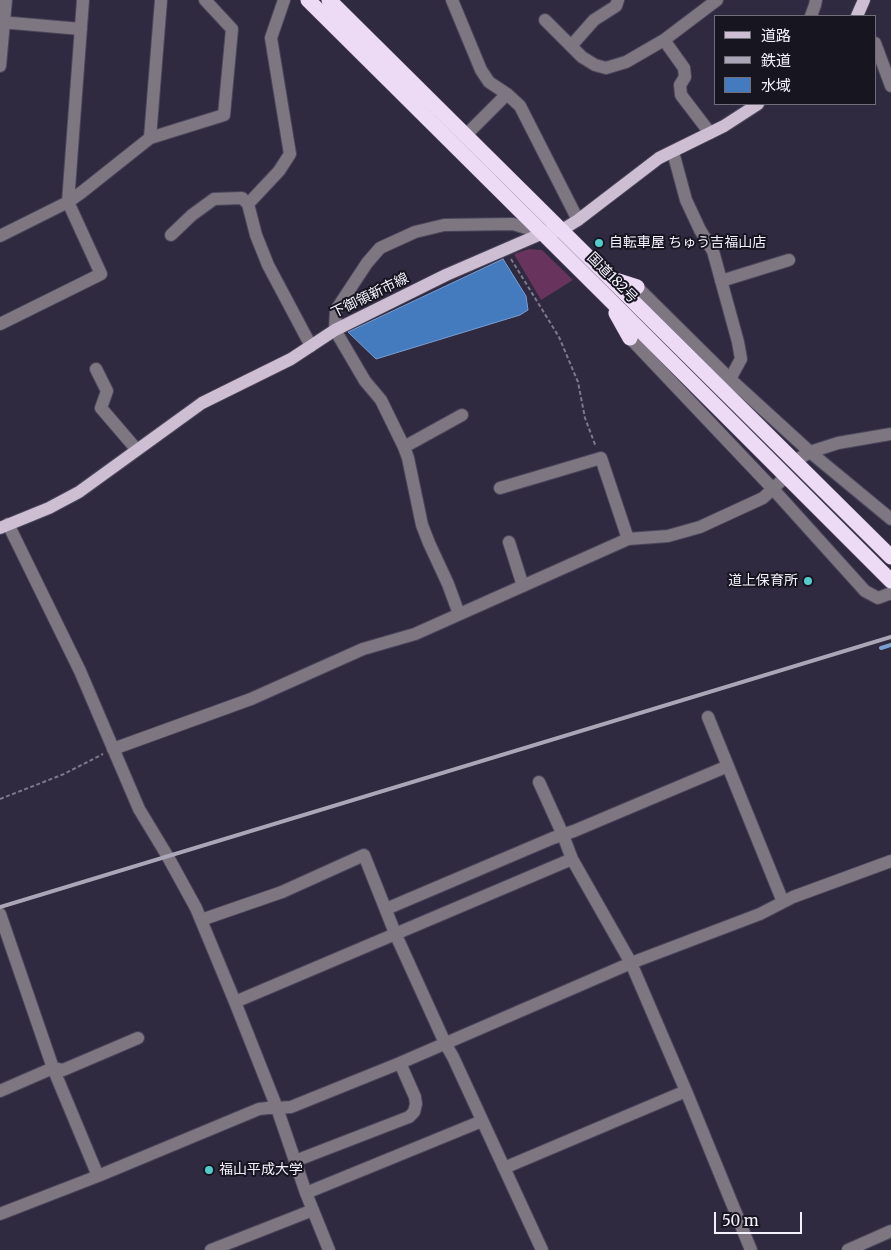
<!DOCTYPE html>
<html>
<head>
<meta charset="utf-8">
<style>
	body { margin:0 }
	#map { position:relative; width:891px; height:1250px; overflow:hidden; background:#302a41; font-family:Merriweather,"Noto Sans JP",serif }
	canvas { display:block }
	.legend { position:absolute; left:714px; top:15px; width:162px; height:90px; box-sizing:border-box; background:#17151f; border:1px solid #6f6d78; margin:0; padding:6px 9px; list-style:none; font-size:15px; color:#f4f1fe }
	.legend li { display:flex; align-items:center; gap:10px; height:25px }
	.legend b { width:25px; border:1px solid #6f6d78 }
	.scale { position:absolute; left:714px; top:1212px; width:88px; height:22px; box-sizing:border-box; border:2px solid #f4f1fe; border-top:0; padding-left:6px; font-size:15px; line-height:18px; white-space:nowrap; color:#f4f1fe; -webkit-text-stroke:4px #17151f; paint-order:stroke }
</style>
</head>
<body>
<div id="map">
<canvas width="891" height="1250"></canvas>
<ul class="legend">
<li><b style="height:6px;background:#cebed4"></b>道路</li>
<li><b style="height:6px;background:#aba6b7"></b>鉄道</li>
<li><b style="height:14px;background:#447abe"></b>水域</li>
</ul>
<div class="scale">50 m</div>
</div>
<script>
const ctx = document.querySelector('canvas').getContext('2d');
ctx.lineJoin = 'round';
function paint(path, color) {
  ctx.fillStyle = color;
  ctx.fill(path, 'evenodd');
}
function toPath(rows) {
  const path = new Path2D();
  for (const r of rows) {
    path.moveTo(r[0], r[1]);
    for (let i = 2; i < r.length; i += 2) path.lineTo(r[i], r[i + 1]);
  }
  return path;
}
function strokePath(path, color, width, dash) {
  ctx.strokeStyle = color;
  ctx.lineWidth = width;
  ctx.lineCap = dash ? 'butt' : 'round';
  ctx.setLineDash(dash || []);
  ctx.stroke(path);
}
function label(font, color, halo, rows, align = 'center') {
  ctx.font = font + ' Merriweather,"Noto Sans JP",serif';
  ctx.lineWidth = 4;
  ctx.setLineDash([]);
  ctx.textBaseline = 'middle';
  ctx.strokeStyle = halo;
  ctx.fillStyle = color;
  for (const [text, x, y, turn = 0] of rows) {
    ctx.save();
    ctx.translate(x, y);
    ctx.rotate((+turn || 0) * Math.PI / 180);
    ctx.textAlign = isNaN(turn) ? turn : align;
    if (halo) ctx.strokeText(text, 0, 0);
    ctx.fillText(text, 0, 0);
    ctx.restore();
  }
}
paint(toPath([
	[529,249,542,250,573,280,541,300,514,254]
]), '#68335c');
const water = toPath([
	[503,259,526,296,528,310,520,315,376,359,348,332,503,259]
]);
paint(water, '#447abe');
strokePath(water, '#799ed1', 1);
strokePath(toPath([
	[881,648,891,645]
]), '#799ed1', 4);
const minor = toPath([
	[452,0,481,70,489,82,507,94,520,106,578,220],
	[811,16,815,5,816,0],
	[545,20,582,57,595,65,606,68,626,62,664,40,717,0],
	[0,22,81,29],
	[664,40,684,68,685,77,680,85,681,95,710,133],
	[875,43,891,86],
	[571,46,594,20,616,6,618,0],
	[0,66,6,0],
	[466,135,507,94],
	[150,138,161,0],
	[673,152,686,200,700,230,713,251,738,342,741,359,730,379],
	[248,204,279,171,290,154,271,38,284,0],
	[171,235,192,215,214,199,242,198,248,204,256,235,268,265,311,346],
	[0,236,68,202,82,192,150,138,224,115,232,29,205,0],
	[721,281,789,260],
	[637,287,730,379,810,452,891,519],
	[0,324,101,274,68,202,83,0],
	[630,338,773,489,865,591,878,598,891,593],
	[96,369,107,391,101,408,137,450],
	[404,447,462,415],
	[800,458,810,452,838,443,891,434],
	[500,488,601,458,628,539],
	[8,524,80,671,139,809,168,857,196,908,235,1002,277,1108,291,1107,400,1063,631,963,760,914,793,897,891,861],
	[509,542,523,586],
	[459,614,448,584,429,543,422,525,408,458,404,447,381,400,365,381,335,330,336,310,367,263,380,248,415,232,444,225,513,224,543,233],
	[708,717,783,902],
	[113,749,251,699,363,649,415,634,628,539,668,536,700,527,763,498,780,482],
	[539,782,563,835,572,859,631,963,686,1091,751,1250],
	[386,909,553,838,574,831,728,766],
	[0,914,53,1068,98,1176],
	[201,920,282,892,364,855,395,933,445,1043,453,1057,542,1250],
	[235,1002,572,859],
	[0,1091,53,1068,63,1070,138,1038],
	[295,1161,409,1117,414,1112,416,1104,415,1097,400,1063],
	[504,1168,686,1091],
	[306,1193,482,1121],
	[0,1214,98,1176,259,1109,268,1108,277,1108,306,1193,329,1250],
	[211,1250,313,1210],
	[848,1250,891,1231]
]);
const major = toPath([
	[857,16,864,0],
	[0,528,49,508,79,492,202,403,291,359,335,330,446,275,543,233,562,230,578,220,659,158,724,126,758,104]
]);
const highway = toPath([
	[308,0,606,296,891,581],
	[329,0,891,557],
	[612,279,637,287],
	[616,313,630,338]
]);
strokePath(minor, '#4b465b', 14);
strokePath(major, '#4b465b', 14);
strokePath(highway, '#4b465b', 16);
strokePath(toPath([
	[511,259,559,337,578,382,585,418,596,447],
	[0,799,64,774,103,754]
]), '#7d788b', 2, [4, 2.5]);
strokePath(minor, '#7e7681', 12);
strokePath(major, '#cebed4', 12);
strokePath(highway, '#eddaf5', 15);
strokePath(toPath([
	[0,907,891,637]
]), '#aba6b7', 4);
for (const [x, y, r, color] of [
	[599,243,5,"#53cdcb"],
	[808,581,5,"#53cdcb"],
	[209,1170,5,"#53cdcb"]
]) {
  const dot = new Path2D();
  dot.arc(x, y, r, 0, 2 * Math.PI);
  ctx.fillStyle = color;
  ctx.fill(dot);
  strokePath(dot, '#17151f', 2);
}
label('14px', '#f4f1fe', '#17151f', [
	["自転車屋 ちゅう吉福山店",609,243],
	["道上保育所",798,581,"right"],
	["福山平成大学",219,1170]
], 'left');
label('14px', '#f4f1fe', '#17151f', [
	["国道182号",612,278,45],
	["下御領新市線",370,296,-26]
]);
</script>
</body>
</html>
